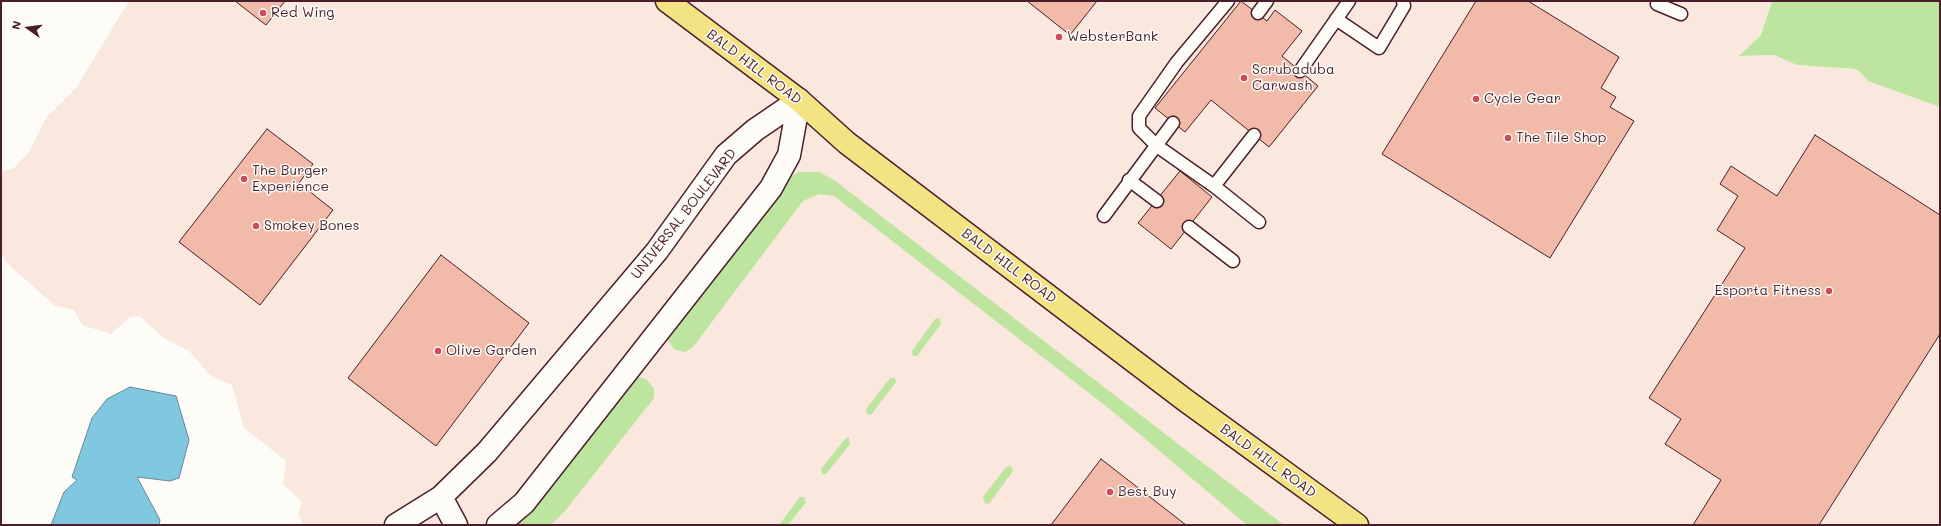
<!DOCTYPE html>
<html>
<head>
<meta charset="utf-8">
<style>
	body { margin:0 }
	#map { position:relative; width:1941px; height:526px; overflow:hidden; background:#fdfcf7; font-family:Mali,sans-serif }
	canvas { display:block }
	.frame { position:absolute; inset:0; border:2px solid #4a1f2b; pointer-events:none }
	.north { position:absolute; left:8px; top:8px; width:40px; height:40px; -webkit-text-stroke:3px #fdfcf7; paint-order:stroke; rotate:284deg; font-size:11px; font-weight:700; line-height:16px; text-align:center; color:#4a1f2b }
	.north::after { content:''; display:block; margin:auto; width:14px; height:18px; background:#4a1f2b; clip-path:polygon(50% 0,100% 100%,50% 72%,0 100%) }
</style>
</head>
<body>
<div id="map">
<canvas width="1941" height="526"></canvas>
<div class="frame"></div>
<div class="north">N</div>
</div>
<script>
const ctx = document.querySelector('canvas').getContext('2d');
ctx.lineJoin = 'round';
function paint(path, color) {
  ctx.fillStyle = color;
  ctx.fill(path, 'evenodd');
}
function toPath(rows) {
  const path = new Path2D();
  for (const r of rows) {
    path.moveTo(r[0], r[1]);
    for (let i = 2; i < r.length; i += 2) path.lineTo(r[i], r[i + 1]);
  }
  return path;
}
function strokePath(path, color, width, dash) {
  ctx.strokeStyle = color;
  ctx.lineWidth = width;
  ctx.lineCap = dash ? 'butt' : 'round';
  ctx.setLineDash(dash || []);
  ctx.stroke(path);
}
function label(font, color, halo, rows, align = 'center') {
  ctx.font = font + ' Mali,sans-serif';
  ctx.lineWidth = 3;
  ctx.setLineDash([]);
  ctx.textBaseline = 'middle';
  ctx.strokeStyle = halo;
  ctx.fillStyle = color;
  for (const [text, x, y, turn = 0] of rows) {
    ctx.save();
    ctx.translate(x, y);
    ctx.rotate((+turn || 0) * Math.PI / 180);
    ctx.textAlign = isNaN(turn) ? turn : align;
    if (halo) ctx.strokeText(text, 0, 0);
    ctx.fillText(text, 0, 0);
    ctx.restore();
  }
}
paint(toPath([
	[129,1,1772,1,1761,35,1740,56,1774,55,1797,65,1855,69,1860,72,1868,81,1940,107,1940,525,303,525,298,515,302,502,283,484,286,461,244,428,232,385,210,375,189,351,162,337,140,316,130,317,111,334,82,325,74,310,55,306,6,262,1,253,1,171,13,169,29,152,46,118,76,88]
]), '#fae8df');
paint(toPath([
	[1772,1,1940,1,1940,107,1868,81,1860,72,1855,69,1797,65,1774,55,1739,56,1761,35],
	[799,172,819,172,834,180,1284,525,1247,525,1111,410,834,196,819,194,803,201,693,347,685,352,675,350,667,339,669,332,787,178],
	[940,318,941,324,917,356,912,355,912,351,935,319],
	[641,377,647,380,654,389,654,398,565,511,551,525,513,525,634,379],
	[890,378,895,378,896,382,871,415,867,414,866,409],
	[849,437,850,444,826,474,822,474,821,469,845,439],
	[1011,466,1013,471,989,504,984,503,983,497,1006,467],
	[800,497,804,497,806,502,788,525,779,525]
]), '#bee5a0');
const water = toPath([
	[130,387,176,396,189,440,179,478,170,481,137,477,160,520,159,525,51,525,64,492,77,480,72,477,92,418,107,399,130,387]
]);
paint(water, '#80c7e0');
strokePath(water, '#6a8498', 1);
const building = toPath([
	[235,1,285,1,266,25,235,1],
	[1027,1,1097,1,1070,35,1027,1],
	[1241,1,1267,21,1275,10,1302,31,1282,56,1318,86,1269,147,1211,100,1185,132,1155,108,1241,1],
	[1476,1,1528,1,1619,57,1601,88,1616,97,1610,107,1634,121,1550,258,1382,154,1476,1],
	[267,129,313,164,299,183,333,210,260,305,179,242,267,129],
	[1815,135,1940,215,1940,334,1819,525,1693,525,1721,480,1665,444,1681,419,1649,398,1745,248,1717,230,1738,196,1720,184,1731,166,1777,196,1815,135],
	[1180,171,1212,197,1171,249,1138,223,1180,171],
	[441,255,529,323,436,446,348,378,441,255],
	[1101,459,1186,525,1051,525,1101,459]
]);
paint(building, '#f2baa8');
strokePath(building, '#4a1f2b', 1);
const service = toPath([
	[1228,1,1177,62,1139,116,1139,128,1157,146,1214,186,1259,222],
	[1657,4,1681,14],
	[1258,13,1267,1],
	[1336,19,1379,48,1404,6,1403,1],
	[1300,71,1349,1],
	[1129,180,1157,201],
	[1214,186,1254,135],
	[1104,216,1173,123],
	[1189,227,1233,261]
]);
const minor = toPath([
	[441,497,456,525],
	[396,525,441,497,487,452,657,251,726,155,755,130,799,100],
	[498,525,524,503,771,188,789,155,799,100]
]);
const primary = toPath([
	[667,1,799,100,847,143,1185,400,1357,525]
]);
strokePath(service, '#4a1f2b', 15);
strokePath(minor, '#4a1f2b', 25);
strokePath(primary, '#4a1f2b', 25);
strokePath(service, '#fdfcf7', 12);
strokePath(minor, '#fdfcf7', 22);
strokePath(primary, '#f4e382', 22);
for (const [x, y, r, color] of [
	[263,13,4,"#d1495b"],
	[1059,37,4,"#d1495b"],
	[1244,78,4,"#d1495b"],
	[1476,99,4,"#d1495b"],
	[1508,138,4,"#d1495b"],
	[244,179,4,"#d1495b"],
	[256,226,4,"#d1495b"],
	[1829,291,4,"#d1495b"],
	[438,351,4,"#d1495b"],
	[1110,492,4,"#d1495b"]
]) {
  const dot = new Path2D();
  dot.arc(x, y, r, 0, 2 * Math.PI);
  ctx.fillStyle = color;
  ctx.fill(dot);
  strokePath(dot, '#fdfcf7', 1.5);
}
label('14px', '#4a1f2b', '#fdfcf7', [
	["Red Wing",271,13],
	["WebsterBank",1067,37],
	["Scrubaduba",1252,70],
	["Carwash",1252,86],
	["Cycle Gear",1484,99],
	["The Tile Shop",1516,138],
	["The Burger",252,171],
	["Experience",252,187],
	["Smokey Bones",264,226],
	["Esporta Fitness",1821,291,"right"],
	["Olive Garden",446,351],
	["Best Buy",1118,492]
], 'left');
label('14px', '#4a1f2b', '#fdfcf7', [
	["BALD HILL ROAD",754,67,37],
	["UNIVERSAL BOULEVARD",684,214,-52],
	["BALD HILL ROAD",1009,266,37],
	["BALD HILL ROAD",1268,461,36]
]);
</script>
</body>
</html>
